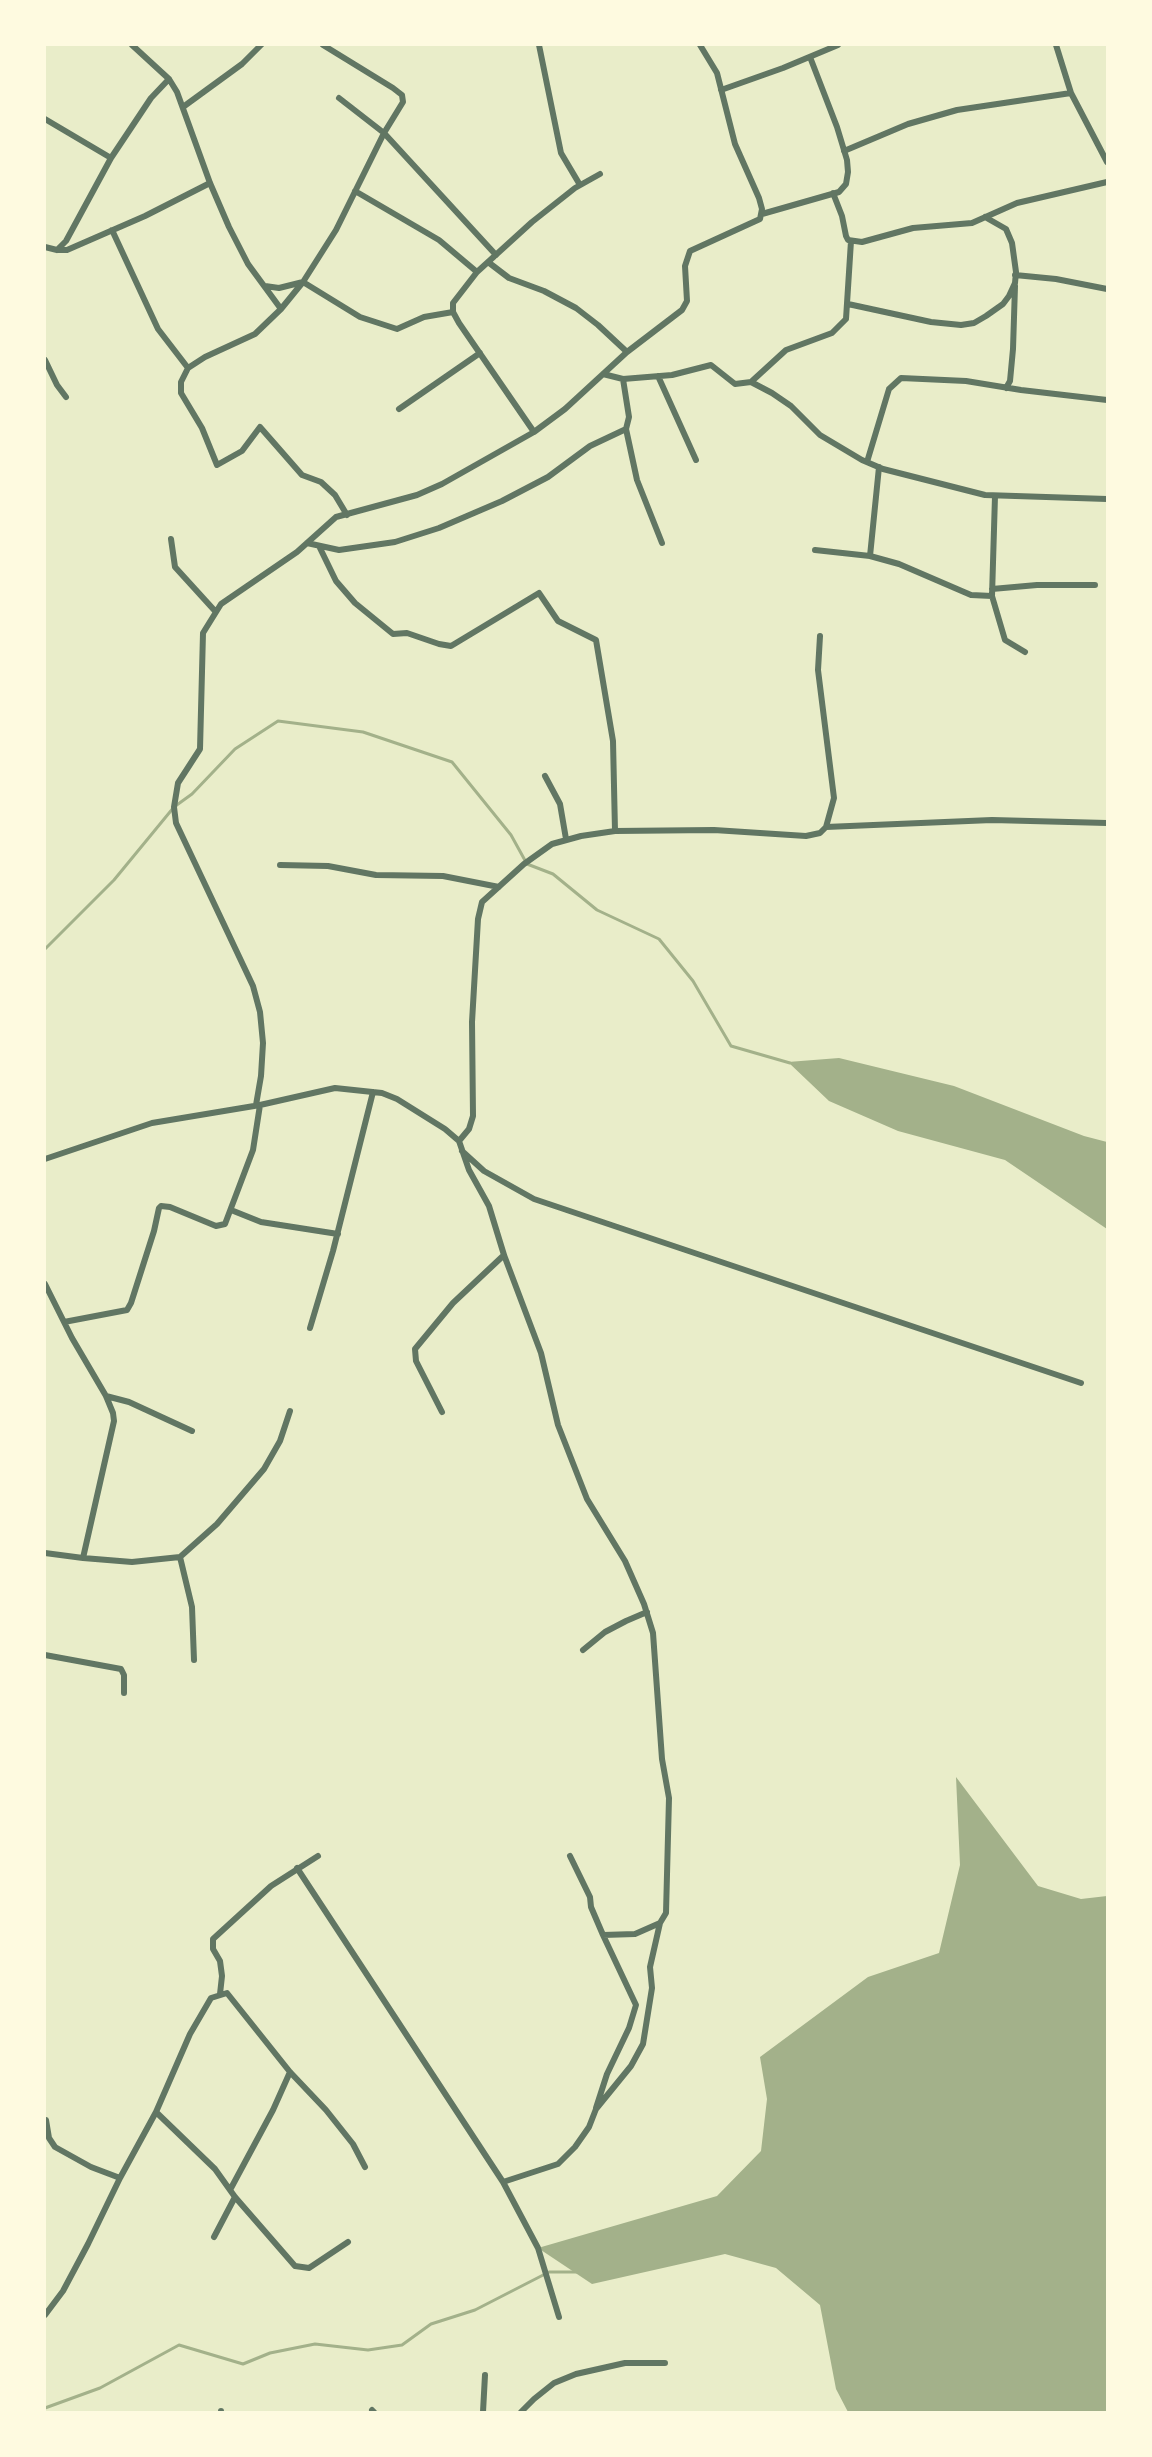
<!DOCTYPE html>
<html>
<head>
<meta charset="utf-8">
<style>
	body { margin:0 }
	#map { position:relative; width:1152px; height:2457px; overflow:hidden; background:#e9edc9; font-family:Cabin,sans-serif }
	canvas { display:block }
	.frame { position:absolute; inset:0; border:46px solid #fefae0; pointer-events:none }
</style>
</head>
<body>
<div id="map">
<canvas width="1152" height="2457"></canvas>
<div class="frame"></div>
</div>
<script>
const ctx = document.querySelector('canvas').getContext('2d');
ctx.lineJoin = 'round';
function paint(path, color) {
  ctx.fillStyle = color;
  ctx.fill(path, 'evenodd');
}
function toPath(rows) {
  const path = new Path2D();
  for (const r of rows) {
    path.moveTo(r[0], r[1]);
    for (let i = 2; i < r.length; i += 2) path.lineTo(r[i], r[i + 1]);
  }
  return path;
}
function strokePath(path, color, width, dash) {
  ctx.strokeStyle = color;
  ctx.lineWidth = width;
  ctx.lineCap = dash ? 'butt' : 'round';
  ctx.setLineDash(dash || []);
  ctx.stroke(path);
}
paint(toPath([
	[839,1058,954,1086,1084,1136,1107,1142,1107,1229,1005,1160,898,1131,829,1101,788,1062],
	[956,1777,1038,1886,1081,1899,1107,1896,1107,2412,848,2412,836,2389,820,2305,776,2268,725,2254,592,2284,538,2248,717,2196,761,2151,767,2099,760,2057,868,1977,939,1953,960,1865]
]), '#a3b18a');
strokePath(toPath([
	[45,949,114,880,174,807,192,794,235,749,278,721,363,732,452,762,511,835,527,864,553,874,597,910,659,939,693,981,731,1046,790,1063],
	[45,2408,100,2388,179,2345,243,2364,270,2353,315,2344,368,2350,402,2345,431,2324,475,2310,549,2272,577,2272]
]), '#a3b18a', 3);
strokePath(toPath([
	[132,45,169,79,177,92,210,183,229,227,248,264,281,309],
	[323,45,393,88,402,95,403,102,384,133,336,230,303,282,281,309,255,334,205,357,188,368,181,382,181,393,202,428,217,465,242,451,260,427,302,475,321,482,335,495,347,515],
	[539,45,561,153,580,185],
	[1056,45,1071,93,1107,162],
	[721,90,783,68,838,45],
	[339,98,384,133,496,255],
	[183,107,242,64,261,45],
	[45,119,111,158],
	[844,151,908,124,957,110,1071,93],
	[355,191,439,240,477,272],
	[833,193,842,216,846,236,848,240,862,242,913,228,972,223,1017,203,1107,182],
	[762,214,839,192,846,184,848,172,847,160,837,127,810,57],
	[112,230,158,329,188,368],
	[45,247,57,250,67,250,145,216,210,183],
	[57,250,66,241,111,158,151,98,169,79],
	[488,262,509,278,544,291,576,308,598,325,627,352],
	[1015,275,1056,279,1107,289],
	[265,286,279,288,303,282,360,317,397,329,424,317,453,312],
	[848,304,931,322,961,325,974,323,986,316,1003,304,1009,296,1015,283,1016,272,1012,243,1006,229,985,217],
	[45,360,57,385,66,397],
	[603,374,623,379,672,375,711,365,735,384,751,382,772,393,791,406,820,435,862,460,883,469,985,495,1107,499],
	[658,376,696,460],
	[751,382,786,350,832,333,846,319,851,241],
	[1006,388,1010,381,1013,349,1015,286],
	[399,409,480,353],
	[626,429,637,480,662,543],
	[534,432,459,323,453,312,453,303,477,272,532,222,575,188,600,174],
	[867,462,889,389,901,378,966,381,1021,390,1107,400],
	[995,496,992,596,1005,640,1025,652],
	[171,539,175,567,215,611],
	[307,543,339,550,395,542,439,528,502,501,548,477,590,446,626,429,629,417,623,379],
	[319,546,336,581,355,603,393,634,407,633,439,644,451,646,539,593,558,621,596,640,613,741,615,831],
	[815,550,870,556,899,564,971,595,992,596],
	[870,556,879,467],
	[992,589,1037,585,1095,585],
	[545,776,560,804,566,839],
	[826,827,992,820,1107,823],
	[280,865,328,866,376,875,443,876,499,887],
	[256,1105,261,1076,263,1043,260,1012,253,986,176,823,174,807,178,783,200,749,203,633,221,604,297,552,336,517,417,495,442,484,534,432,565,409,627,352,682,310,687,301,685,266,690,251,760,219,762,209,759,198,735,144,717,73,700,45],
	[459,1141,469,1129,473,1116,472,1022,478,919,482,902,524,864,552,844,581,836,615,831,714,830,806,836,820,833,826,827,834,798,818,670,820,636],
	[462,1151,484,1171,534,1199,1081,1383],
	[45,1159,152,1123,260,1105,335,1088,382,1093,397,1099,445,1129,459,1141,469,1170,489,1206,504,1255,541,1353,558,1425,587,1499,625,1561,644,1604,653,1633,662,1759,669,1798,666,1913,660,1923,635,1934,603,1935,591,1907,590,1897,570,1856],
	[231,1210,261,1222,338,1234],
	[45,1284,72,1338,106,1396,113,1413,114,1421,83,1558],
	[64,1322,127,1310,131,1303,154,1231,159,1208,161,1206,170,1207,216,1226,225,1224,253,1150,260,1105],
	[310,1328,333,1251,373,1092],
	[106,1396,129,1402,192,1431],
	[442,1412,416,1361,415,1349,453,1303,504,1255],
	[45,1553,83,1558,132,1562,180,1557,217,1524,264,1469,280,1441,290,1411],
	[180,1557,192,1607,194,1660],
	[583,1650,605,1632,626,1621,647,1612],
	[45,1655,121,1669,124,1675,124,1693],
	[297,1868,503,2182,538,2248,559,2317],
	[220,1994,222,1976,220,1961,213,1949,213,1939,271,1886,318,1856],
	[596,2108,607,2074,629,2028,636,2005,603,1935],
	[156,2112,215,2169,235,2197,295,2266,309,2268,348,2242],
	[46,2120,49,2138,55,2147,91,2167,120,2178],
	[503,2182,558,2164,575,2147,589,2127,596,2109,631,2066,643,2044,652,1988,650,1967,660,1923],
	[230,2190,273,2110,290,2072],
	[214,2237,235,2197],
	[45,2315,63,2291,88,2244,120,2178,156,2112,190,2034,211,1998,227,1993,290,2072,326,2110,353,2144,365,2167],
	[372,2410,374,2412],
	[221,2411,221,2412],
	[483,2412,485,2375],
	[521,2412,534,2399,554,2383,576,2374,625,2363,665,2363]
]), '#617663', 6);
</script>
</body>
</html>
